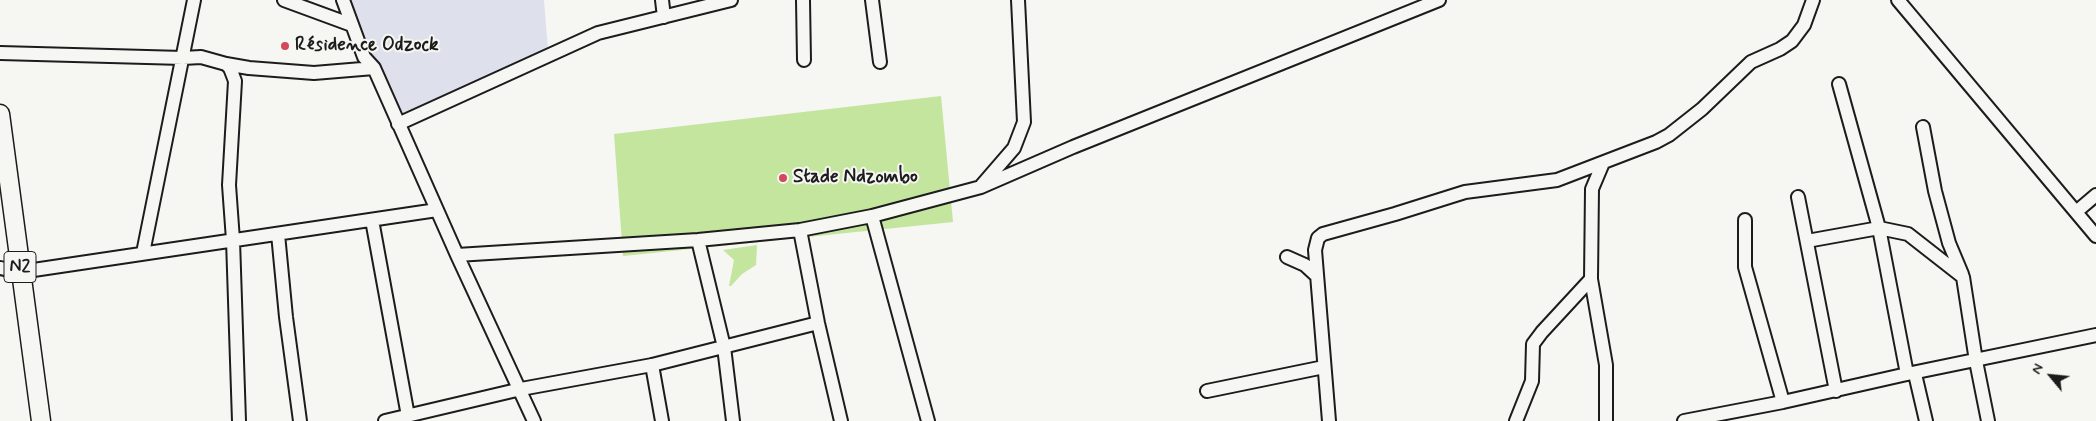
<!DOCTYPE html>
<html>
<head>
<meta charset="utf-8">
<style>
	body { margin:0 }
	#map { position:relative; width:2096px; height:421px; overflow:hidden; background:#f6f6f2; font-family:Mynerve,sans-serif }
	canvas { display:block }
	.north { position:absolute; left:2026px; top:351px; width:50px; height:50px; -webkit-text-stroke:4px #f6f6f2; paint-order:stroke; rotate:298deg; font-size:14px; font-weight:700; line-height:20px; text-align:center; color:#1c1c1c }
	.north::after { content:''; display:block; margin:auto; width:18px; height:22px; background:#1c1c1c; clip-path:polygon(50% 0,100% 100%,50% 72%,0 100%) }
</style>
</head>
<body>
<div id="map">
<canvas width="2096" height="421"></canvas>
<div class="north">N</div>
</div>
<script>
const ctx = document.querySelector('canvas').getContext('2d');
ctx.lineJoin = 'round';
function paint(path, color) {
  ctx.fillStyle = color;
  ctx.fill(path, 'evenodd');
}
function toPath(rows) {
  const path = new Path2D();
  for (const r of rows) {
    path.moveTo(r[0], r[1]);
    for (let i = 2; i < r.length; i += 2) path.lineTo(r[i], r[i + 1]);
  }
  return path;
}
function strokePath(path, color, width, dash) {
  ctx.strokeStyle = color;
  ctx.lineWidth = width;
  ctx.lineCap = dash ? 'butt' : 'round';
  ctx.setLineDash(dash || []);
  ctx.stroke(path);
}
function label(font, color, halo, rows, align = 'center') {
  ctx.font = font + ' Mynerve,sans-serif';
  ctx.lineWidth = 4;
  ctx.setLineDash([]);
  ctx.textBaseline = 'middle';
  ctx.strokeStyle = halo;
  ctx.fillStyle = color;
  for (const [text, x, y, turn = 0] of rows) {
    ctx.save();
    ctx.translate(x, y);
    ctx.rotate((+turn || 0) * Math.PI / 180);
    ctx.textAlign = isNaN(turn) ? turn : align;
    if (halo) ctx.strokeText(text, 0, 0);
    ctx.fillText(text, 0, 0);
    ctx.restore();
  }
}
paint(toPath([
	[348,0,544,0,548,50,402,115,378,64,367,45]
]), '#dee1ec');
paint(toPath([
	[941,96,953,222,623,256,614,134],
	[757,245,756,265,742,274,731,286,729,286,734,260,723,250]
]), '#c3e59e');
const minor = toPath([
	[284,0,352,25],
	[343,0,364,57,374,68,457,255,534,421],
	[662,0,664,17],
	[803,0,804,60],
	[872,0,880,62],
	[1898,0,2096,236],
	[0,53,183,58,201,57,226,64,230,68,235,81,229,185,233,240,239,421],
	[226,64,249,68,314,73,374,68],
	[1839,84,1879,228,1907,374],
	[398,124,598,33,731,0],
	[1923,127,1935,191,1949,243,1962,274],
	[1603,163,1592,189,1591,279,1606,365,1606,421],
	[982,185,1014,148,1024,122,1018,0],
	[1798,197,1836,391],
	[2076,212,2096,195],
	[872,216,928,421],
	[372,220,408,416],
	[1745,220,1745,267,1783,402],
	[800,230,818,323,841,421],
	[278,234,286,317,300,421],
	[698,240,724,347,733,421],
	[1807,241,1879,228,1908,234,1963,277,1976,361,1988,421],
	[143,253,194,0],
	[457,255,698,240,800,230,872,216,981,187,1073,147,1439,0],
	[1287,257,1305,265,1317,276],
	[0,268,20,272,437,210],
	[652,365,662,421],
	[1915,374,1926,421],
	[1207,391,1324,367],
	[385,421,521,389,652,365,818,323],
	[1329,421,1315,250,1318,238,1323,234,1395,214,1465,192,1557,180,1656,142,1669,135,1702,109,1751,62,1780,49,1792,41,1804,25,1813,0],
	[1516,421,1532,381,1533,344,1542,332,1591,279],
	[1684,421,1783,402,1907,374,2096,335]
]);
const highway = toPath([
	[0,114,41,421]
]);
strokePath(minor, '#1c1c1c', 16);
strokePath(highway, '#1c1c1c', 21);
strokePath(minor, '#f6f6f2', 12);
strokePath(highway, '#f6f6f2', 18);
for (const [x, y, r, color] of [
	[285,46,5,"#d1495b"],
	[783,178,5,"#d1495b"]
]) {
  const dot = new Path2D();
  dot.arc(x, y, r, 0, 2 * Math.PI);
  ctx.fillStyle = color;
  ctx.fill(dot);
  strokePath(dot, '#f6f6f2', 2);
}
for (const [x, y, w] of [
	[20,267,32]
]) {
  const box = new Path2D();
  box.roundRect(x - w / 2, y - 15.5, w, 31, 4);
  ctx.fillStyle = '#f6f6f2';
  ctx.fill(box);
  strokePath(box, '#1c1c1c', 1);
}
label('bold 18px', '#1c1c1c', null, [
	["N2",20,267]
]);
label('bold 19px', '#1c1c1c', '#f6f6f2', [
	["Résidence Odzock",295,46],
	["Stade Ndzombo",793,178]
], 'left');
</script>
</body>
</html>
